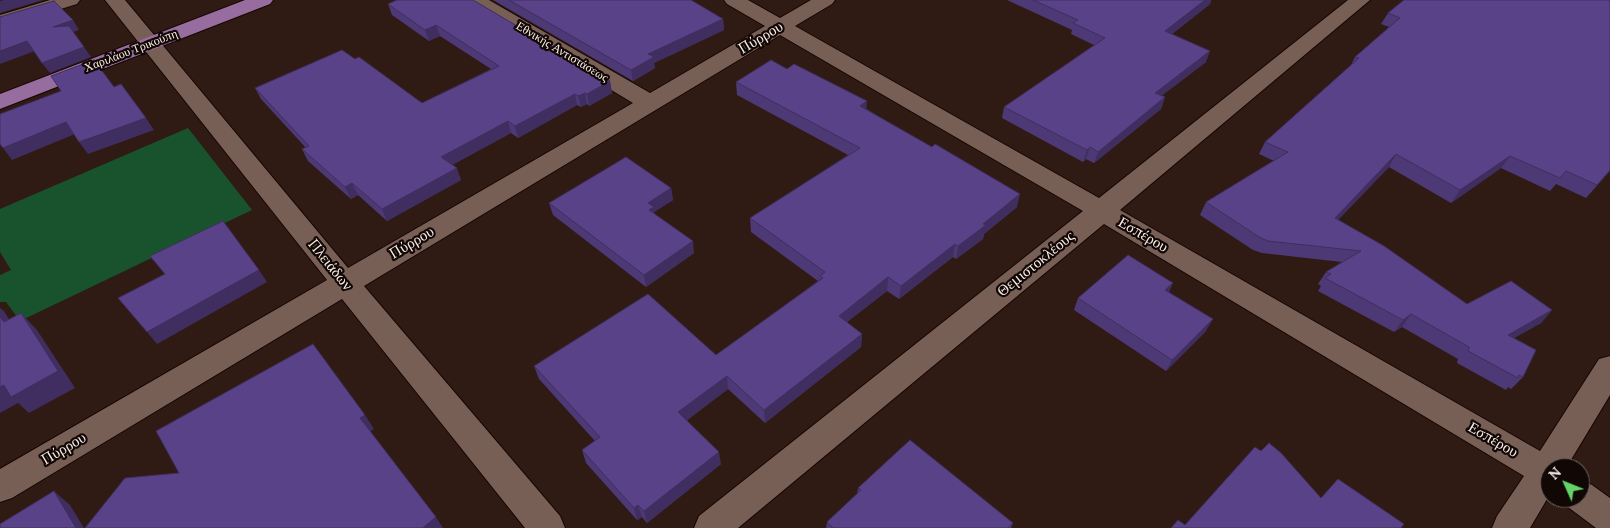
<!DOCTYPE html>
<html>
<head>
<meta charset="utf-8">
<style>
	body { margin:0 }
	#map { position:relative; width:1610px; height:528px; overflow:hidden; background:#2f1b13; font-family:Lora,serif }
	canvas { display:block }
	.north { position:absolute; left:1540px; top:458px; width:50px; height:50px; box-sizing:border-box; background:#110805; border:1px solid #6f645f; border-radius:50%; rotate:314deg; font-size:14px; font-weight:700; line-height:20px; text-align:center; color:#fbede7 }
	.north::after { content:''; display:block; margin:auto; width:18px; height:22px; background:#64d468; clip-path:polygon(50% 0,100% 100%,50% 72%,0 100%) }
</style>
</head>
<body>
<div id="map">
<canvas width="1610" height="528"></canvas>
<div class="north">N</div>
</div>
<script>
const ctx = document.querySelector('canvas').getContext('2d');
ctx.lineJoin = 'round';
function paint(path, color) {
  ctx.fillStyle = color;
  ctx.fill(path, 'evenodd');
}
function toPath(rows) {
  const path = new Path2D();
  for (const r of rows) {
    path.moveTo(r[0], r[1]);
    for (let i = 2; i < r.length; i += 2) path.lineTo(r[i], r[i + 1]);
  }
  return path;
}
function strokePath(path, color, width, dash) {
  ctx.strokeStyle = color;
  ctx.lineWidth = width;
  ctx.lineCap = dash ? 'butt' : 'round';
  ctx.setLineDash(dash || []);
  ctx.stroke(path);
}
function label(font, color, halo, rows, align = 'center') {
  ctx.font = font + ' Lora,serif';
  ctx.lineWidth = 4.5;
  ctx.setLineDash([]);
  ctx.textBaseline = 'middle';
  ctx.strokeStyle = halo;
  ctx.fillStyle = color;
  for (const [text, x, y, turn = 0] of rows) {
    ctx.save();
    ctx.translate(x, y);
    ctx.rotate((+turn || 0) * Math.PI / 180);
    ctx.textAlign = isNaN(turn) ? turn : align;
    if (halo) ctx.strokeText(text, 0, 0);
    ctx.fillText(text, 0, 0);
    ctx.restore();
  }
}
paint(toPath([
	[188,128,252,210,20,321,6,302,0,302,0,275,11,270,0,252,0,209]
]), '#19532e');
const minor = toPath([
	[50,0,80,0,77,4,0,28,0,15,50,0],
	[105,0,125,0,348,268,633,103,468,4,465,0,489,0,650,93,765,26,727,4,724,0,748,0,780,18,811,0,835,0,832,4,795,26,1099,198,1348,0,1370,0,1120,210,1540,451,1599,359,1610,356,1610,395,1566,468,1550,468,1550,494,1530,528,1492,528,1497,516,1524,476,1104,224,738,528,694,528,699,516,1083,211,780,35,364,286,560,516,565,528,525,528,342,299,12,498,0,502,0,469,327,280,105,0],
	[1580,480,1592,485,1610,498,1610,528,1596,528,1568,507,1564,498,1580,498,1580,480]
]);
const major = toPath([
	[245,0,273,0,270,4,0,109,0,94,245,0]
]);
strokePath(minor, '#160502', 2);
strokePath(major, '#160502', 2);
paint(minor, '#775f56');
paint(major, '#976c9e');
paint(toPath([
	[493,0,691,0,723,19,724,30,654,63,655,68,633,81],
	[1007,0,1211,0,1210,4,1172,34,1206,62,1161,96,1165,97,1161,109,1094,163,1086,159,1083,162,1002,118,1004,107,1094,45,1071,34,1072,30],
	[1404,0,1610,171,1586,198,1556,184,1550,191,1501,168,1451,203,1389,167,1338,220,1467,304,1552,310,1541,323,1514,338,1523,377,1511,389,1508,387,1506,390,1457,363,1458,359,1402,327,1394,332,1318,291,1321,286,1318,284,1326,272,1342,262,1262,253,1253,250,1200,215,1206,202,1274,161,1259,154,1265,142,1351,65,1355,57,1389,27,1381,24,1388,13],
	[388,4,610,81,612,93,589,106,587,104,581,107,577,105,518,138,511,133,452,165,461,180,387,221,358,195,351,199,308,161,302,149,306,148,261,99,255,88,355,59,422,103,491,69,440,36,429,41,392,15],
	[736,82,867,109,1017,207,984,234,983,239,956,259,953,257,899,299,887,291,847,322,862,334,861,347,765,423,728,389,687,420,721,464,647,523,642,517,637,520,586,463,582,450,595,441,539,379,534,366,716,355,818,281,751,232,750,218,848,155,737,95],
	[671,188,673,200,654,212,655,214,694,253,646,287,553,215,549,203],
	[1168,292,1206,331,1166,371,1074,310,1078,298],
	[858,488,1013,523,1011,528,826,528,827,522,857,494]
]), '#4d3975');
paint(toPath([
	[4,0,43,0,0,13,0,1],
	[1205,0,1211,0,1210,4,1162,42,1165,31],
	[723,19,724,30,654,63,655,68,633,81,631,70,648,54],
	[73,20,79,30,60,37,53,27],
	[436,25,440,36,429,41,425,30],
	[27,41,35,51,0,64,0,51],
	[84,47,91,57,50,73,42,63],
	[1210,51,1206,62,1151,104,1155,93],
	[610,81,612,93,589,106,587,94],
	[585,93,587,104,581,107,578,96],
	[575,94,577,105,518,138,515,126],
	[1165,97,1161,109,1094,163,1098,152],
	[867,101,866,114,860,106],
	[146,118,154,130,88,154,79,142],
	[508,121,511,133,446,168,441,157],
	[66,122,75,134,12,160,3,148],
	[1090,147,1086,159,1083,162,1087,150],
	[1396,154,1389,167,1328,230,1335,218],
	[1510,156,1501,168,1451,203,1460,190],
	[457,168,461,180,387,221,382,209],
	[352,183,358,195,351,199,345,187],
	[671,188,673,200,654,212,655,219,651,222,648,203],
	[1020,194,1017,207,984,234,983,239,956,259,958,246,983,224],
	[693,241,694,253,646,287,644,275],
	[955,244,953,257,899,299,901,286],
	[259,270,267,282,157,344,147,332],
	[888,277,887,291,838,329,839,316],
	[1173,283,1168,295,1165,290],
	[0,308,4,311,21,339,4,322,0,316],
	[1552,310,1541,323,1497,347,1508,335],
	[21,313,37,330,75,388,29,413,18,403,0,413,0,387,4,385],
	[1411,314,1402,327,1394,332,1403,320],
	[1213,319,1206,331,1166,371,1172,360],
	[862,334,861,347,765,423,764,410],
	[727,376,728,389,681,425,678,412],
	[365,415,374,429,369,432,360,418],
	[719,452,721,464,647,523,644,511],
	[54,491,70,505,84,528,76,528],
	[638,505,642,517,637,520,634,508],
	[436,517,443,528,423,528]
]), '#3f2e5f');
const building = toPath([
	[397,0,473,0,610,81,587,94,585,93,578,96,575,94,515,126,508,121,441,157,457,168,382,209,352,183,345,187,302,149,309,146,255,88,342,50,355,59,359,57,422,103,499,66,436,25,425,30,388,4,397,0],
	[509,0,691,0,723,19,648,54,654,57,631,70,509,0],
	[1033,0,1205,0,1165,31,1210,51,1155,93,1165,97,1098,152,1090,147,1087,150,1004,107,1105,38,1073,23,1078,20,1033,0],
	[1404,0,1610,0,1610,170,1597,185,1566,171,1560,178,1510,156,1460,190,1396,154,1335,218,1384,246,1467,304,1511,281,1552,310,1508,335,1536,350,1523,377,1519,375,1518,378,1468,351,1469,347,1411,314,1403,320,1325,278,1331,274,1326,272,1361,251,1268,241,1259,237,1206,202,1288,152,1265,142,1359,58,1355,57,1400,18,1388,13,1404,0],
	[54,1,73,20,53,27,69,26,84,47,42,63,27,41,0,51,0,17,54,1],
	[94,60,114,87,121,84,146,118,79,142,66,122,3,148,0,144,0,114,61,91,51,76,94,60],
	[771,60,787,69,794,64,867,101,860,106,932,147,935,144,1020,194,983,224,986,225,958,246,955,244,901,286,888,277,839,316,862,334,764,410,727,376,678,412,719,452,644,511,638,505,634,508,582,450,600,437,534,366,648,294,716,355,823,278,820,276,825,272,750,218,860,148,736,82,771,60],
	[626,157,671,188,648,203,654,207,649,210,693,241,644,275,549,203,626,157],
	[223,221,259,270,147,332,118,298,165,274,150,256,223,221],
	[1128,255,1173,283,1165,290,1213,319,1172,360,1078,298,1128,255],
	[21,313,58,371,11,397,4,385,0,387,0,316,4,322,21,313],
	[313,344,365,415,360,418,436,517,423,528,85,528,125,478,179,473,156,431,313,344],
	[910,440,1013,523,1008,528,833,528,827,522,861,490,858,488,910,440],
	[1269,443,1281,453,1321,498,1338,479,1404,524,1401,528,1171,528,1178,520,1185,525,1255,447,1261,451,1269,443],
	[54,491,76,528,0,528,0,524,54,491]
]);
paint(building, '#5a4288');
strokePath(building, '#3f2e5f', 1);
label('12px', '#fbede7', '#110805', [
	["Χαριλάου Τρικούπη",131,51,-21],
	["Εθνικής Αντιστάσεως",562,52,31]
]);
label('15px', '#fbede7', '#110805', [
	["Πύρρου",761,38,-31],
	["Εσπέρου",1143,235,30],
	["Πύρρου",412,243,-31],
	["Θεμιστοκλέους",1036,264,-39],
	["Πλειάδων",330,265,51],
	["Εσπέρου",1493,440,30],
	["Πύρρου",64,449,-31]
]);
</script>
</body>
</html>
